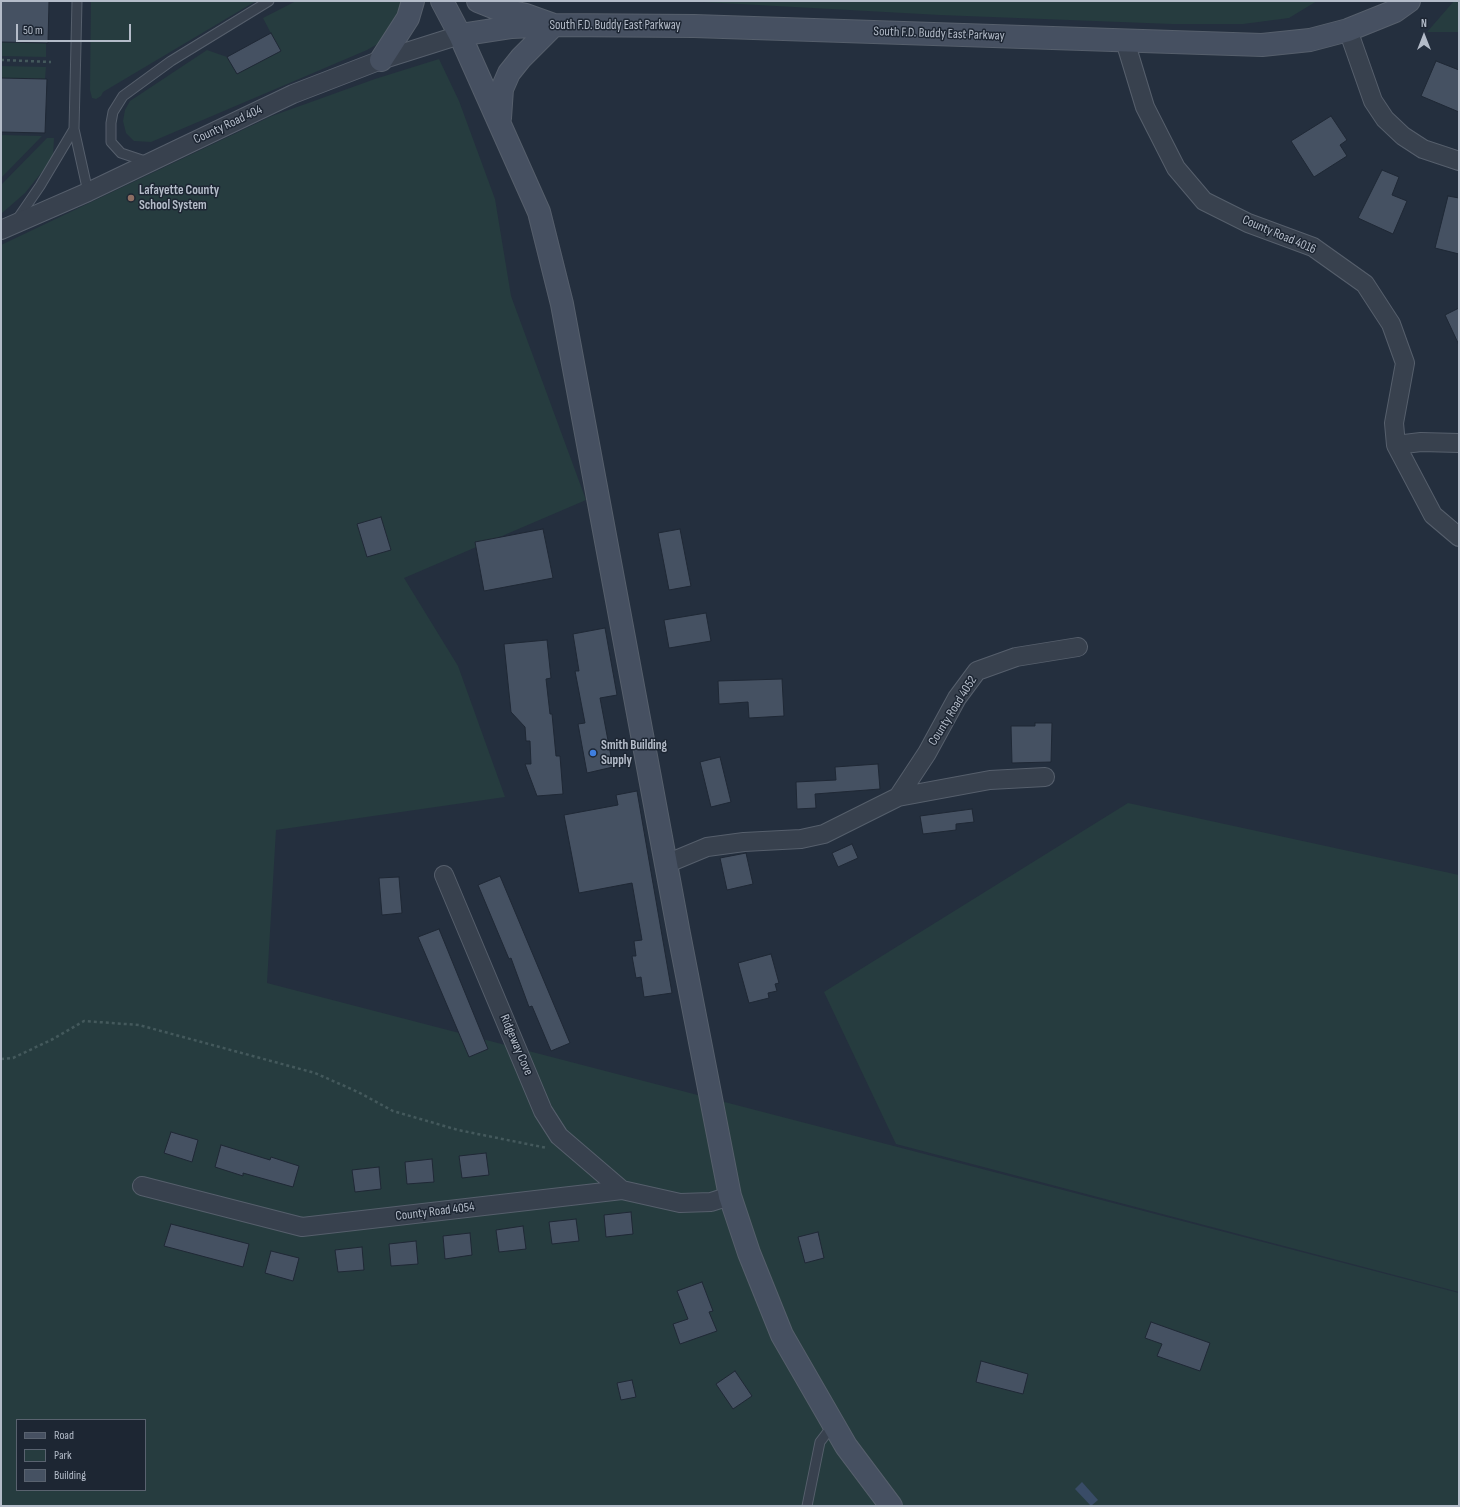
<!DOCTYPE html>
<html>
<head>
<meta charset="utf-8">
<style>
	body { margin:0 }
	#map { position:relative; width:1460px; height:1507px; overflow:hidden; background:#242f3e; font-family:"Sofia Sans Condensed",sans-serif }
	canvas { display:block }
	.frame { position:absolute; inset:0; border:2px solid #b4bcc9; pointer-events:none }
	.legend { position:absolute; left:16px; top:1419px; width:130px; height:72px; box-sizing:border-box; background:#1d2633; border:1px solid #59626f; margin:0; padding:5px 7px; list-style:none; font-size:12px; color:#b4bcc9 }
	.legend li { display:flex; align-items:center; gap:8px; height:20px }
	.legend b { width:20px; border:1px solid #59626f }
	.north { position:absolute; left:1404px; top:16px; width:40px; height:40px; -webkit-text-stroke:3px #1d2633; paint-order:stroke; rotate:0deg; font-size:11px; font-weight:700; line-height:16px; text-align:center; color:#b4bcc9 }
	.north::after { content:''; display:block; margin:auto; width:14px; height:18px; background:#b4bcc9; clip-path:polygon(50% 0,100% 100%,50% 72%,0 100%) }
	.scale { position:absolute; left:16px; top:24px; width:115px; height:18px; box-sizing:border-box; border:2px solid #b4bcc9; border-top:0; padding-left:5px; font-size:12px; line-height:14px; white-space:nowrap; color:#b4bcc9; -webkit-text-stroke:3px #1d2633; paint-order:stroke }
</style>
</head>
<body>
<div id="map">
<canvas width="1460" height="1507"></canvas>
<div class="frame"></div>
<ul class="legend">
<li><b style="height:5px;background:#465061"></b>Road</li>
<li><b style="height:11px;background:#263c3f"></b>Park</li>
<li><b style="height:11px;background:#455162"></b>Building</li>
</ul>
<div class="north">N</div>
<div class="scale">50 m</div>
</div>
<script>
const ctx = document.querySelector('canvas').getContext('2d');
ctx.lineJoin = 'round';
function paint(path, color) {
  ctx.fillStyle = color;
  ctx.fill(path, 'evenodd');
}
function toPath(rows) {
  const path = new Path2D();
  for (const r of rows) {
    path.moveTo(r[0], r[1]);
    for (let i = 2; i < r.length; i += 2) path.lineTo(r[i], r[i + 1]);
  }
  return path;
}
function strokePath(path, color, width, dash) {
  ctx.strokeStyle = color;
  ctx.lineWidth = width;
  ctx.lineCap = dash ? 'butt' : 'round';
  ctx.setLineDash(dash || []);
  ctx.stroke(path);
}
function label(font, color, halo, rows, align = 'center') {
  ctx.font = font + ' "Sofia Sans Condensed",sans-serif';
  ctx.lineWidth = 3;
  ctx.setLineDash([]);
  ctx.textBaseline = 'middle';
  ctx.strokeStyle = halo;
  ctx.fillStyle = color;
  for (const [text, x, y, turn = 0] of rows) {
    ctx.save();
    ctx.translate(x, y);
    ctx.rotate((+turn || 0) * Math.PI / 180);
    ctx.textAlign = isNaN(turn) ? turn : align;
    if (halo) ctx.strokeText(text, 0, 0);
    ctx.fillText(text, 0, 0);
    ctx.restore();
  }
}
paint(toPath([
	[91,1,256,1,103,92,101,96,96,99,92,98,90,90],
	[296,1,407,1,383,41,367,50,151,142,134,141,126,133,123,121,125,110,130,101,207,50,227,57,237,74,280,51,263,18],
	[685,1,1317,1,1289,18,1243,24,1172,24,940,15],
	[1454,1,1459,1,1459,32,1427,32],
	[1,42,46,43,46,57,1,56],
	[439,59,459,101,495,199,511,296,586,500,404,578,458,666,505,797,276,830,267,983,1459,1293,1459,1506,1,1506,1,245,272,116,375,79],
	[17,1420,145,1420,145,1490,17,1490],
	[1,66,46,67,45,79,1,78],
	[1,135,42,136,1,178],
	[47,138,54,138,53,156,50,162,25,193,1,214,1,185],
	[1128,803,1459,875,1459,1292,896,1144,824,992]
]), '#263c3f');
paint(toPath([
	[1082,1482,1098,1500,1091,1506,1075,1489]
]), '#394c67');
const building = toPath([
	[1,1,49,1,48,43,1,42,1,1],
	[271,33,281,51,237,74,227,57,271,33],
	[1436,61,1459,70,1459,112,1421,96,1436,61],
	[1,78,47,79,45,133,1,132,1,78],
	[1331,116,1347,140,1340,145,1347,156,1314,177,1291,141,1331,116],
	[1382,170,1399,177,1392,195,1407,201,1393,234,1358,218,1382,170],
	[1448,196,1459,198,1459,254,1435,248,1448,196],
	[1459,308,1459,345,1445,315,1459,308],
	[381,517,391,550,367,557,357,524,381,517],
	[543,529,553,578,484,591,475,542,543,529],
	[680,529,691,586,669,590,658,533,680,529],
	[706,613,711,641,669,648,664,620,706,613],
	[605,628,617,695,600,698,613,767,587,773,578,724,585,723,575,671,579,671,573,634,605,628],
	[547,640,551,678,546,679,550,714,552,714,556,756,560,756,563,794,537,796,525,764,531,764,530,741,526,741,525,727,511,712,504,644,547,640],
	[782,679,784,716,749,718,748,702,719,704,718,681,782,679],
	[1035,723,1052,723,1051,762,1012,763,1011,726,1035,726,1035,723],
	[720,757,731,802,711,807,700,762,720,757],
	[878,764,880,789,815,794,816,808,797,809,796,782,836,780,835,767,878,764],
	[637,791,672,993,644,997,641,977,636,978,632,956,636,956,634,941,642,940,632,883,579,893,564,815,618,805,616,795,637,791],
	[972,809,974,822,956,824,956,830,923,834,920,816,972,809],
	[852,844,858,858,838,867,832,853,852,844],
	[746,853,753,884,727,890,720,858,746,853],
	[500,876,570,1043,551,1051,532,1006,529,1007,511,958,509,959,478,885,500,876],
	[399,877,402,913,382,915,379,878,399,877],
	[439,929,488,1049,469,1057,418,937,439,929],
	[771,954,779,983,775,984,777,991,768,993,769,998,749,1003,738,963,771,954],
	[171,1132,198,1140,192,1162,164,1153,171,1132],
	[221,1145,270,1160,271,1157,299,1166,293,1187,243,1173,243,1176,215,1167,221,1145],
	[486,1153,489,1175,462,1178,459,1156,486,1153],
	[432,1159,434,1182,407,1184,405,1162,432,1159],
	[379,1167,381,1189,355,1192,352,1170,379,1167],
	[631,1212,633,1234,606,1237,604,1215,631,1212],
	[576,1219,579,1241,552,1244,549,1222,576,1219],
	[171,1224,249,1244,243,1267,164,1246,171,1224],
	[523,1226,526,1249,499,1252,496,1230,523,1226],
	[818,1232,824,1258,805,1263,798,1237,818,1232],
	[470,1233,472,1255,445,1259,443,1236,470,1233],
	[416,1241,418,1264,391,1266,389,1244,416,1241],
	[362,1247,364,1270,338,1272,335,1250,362,1247],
	[271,1251,299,1258,293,1281,265,1273,271,1251],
	[702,1282,713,1311,709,1312,717,1331,680,1344,673,1324,688,1319,677,1291,702,1282],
	[1151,1322,1210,1343,1200,1371,1157,1356,1162,1344,1145,1338,1151,1322],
	[981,1361,1028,1374,1023,1394,976,1382,981,1361],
	[735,1371,752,1396,733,1409,716,1384,735,1371],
	[632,1380,636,1397,621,1400,617,1383,632,1380]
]);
paint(building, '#455162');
strokePath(building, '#1f2835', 1);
const lane = toPath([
	[77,1,74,129,88,192],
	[148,162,121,153,111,142,111,123,113,112,123,96,171,61,269,1],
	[16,221,40,186,74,129],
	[807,1506,820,1442,833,1425]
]);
const street = toPath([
	[1348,30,1373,101,1385,119,1403,136,1423,149,1459,161],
	[1125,41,1145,107,1176,168,1204,201,1248,223,1313,247,1365,284,1391,324,1405,363,1394,423,1396,445,1421,442,1459,443],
	[1,230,88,192,293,94,381,60,460,35],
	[1396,445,1433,515,1459,537],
	[898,797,927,753,957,698,977,671,1016,657,1078,647],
	[666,864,707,847,744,842,801,839,824,834,898,797,990,780,1045,777],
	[444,875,543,1111,559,1136,622,1190],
	[142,1186,302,1227,622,1190,680,1203,711,1202,730,1196]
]);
const secondary = toPath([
	[442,1,460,35,539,212,562,304,679,934,730,1196,749,1253,782,1335,846,1446,891,1506],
	[478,1,498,9,526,15,554,25,521,58,509,73,502,89,500,118],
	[460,35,512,27,554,25,694,26,1262,45,1310,40,1348,30,1395,11,1409,1],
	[381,60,408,18,413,1]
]);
strokePath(lane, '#565f6c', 11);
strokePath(street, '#565f6c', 20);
strokePath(secondary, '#565f6c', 24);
strokePath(toPath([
	[1,60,51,62],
	[1,1059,13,1058,53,1039,84,1021,139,1025,315,1073,358,1092,393,1111,458,1130,547,1148]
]), '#44595c', 2.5, [3, 3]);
strokePath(lane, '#38414e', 9);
strokePath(street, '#38414e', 18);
strokePath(secondary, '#465061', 22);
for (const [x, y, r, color] of [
	[131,198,4,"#8d6e63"],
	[593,753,4,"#3f7fe0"]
]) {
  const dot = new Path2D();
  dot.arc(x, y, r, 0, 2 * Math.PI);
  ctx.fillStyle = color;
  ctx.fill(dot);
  strokePath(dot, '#1d2633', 1.5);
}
label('13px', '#b4bcc9', '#1d2633', [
	["South F.D. Buddy East Parkway",615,26],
	["South F.D. Buddy East Parkway",939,34,2],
	["County Road 404",228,125,-25],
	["County Road 4016",1279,235,23],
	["County Road 4052",953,711,-58],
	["Ridgeway Cove",516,1045,67],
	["County Road 4054",435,1212,-7]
]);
label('bold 13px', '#b4bcc9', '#1d2633', [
	["Lafayette County",139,191],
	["School System",139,206],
	["Smith Building",601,746],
	["Supply",601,761]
], 'left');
</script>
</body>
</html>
